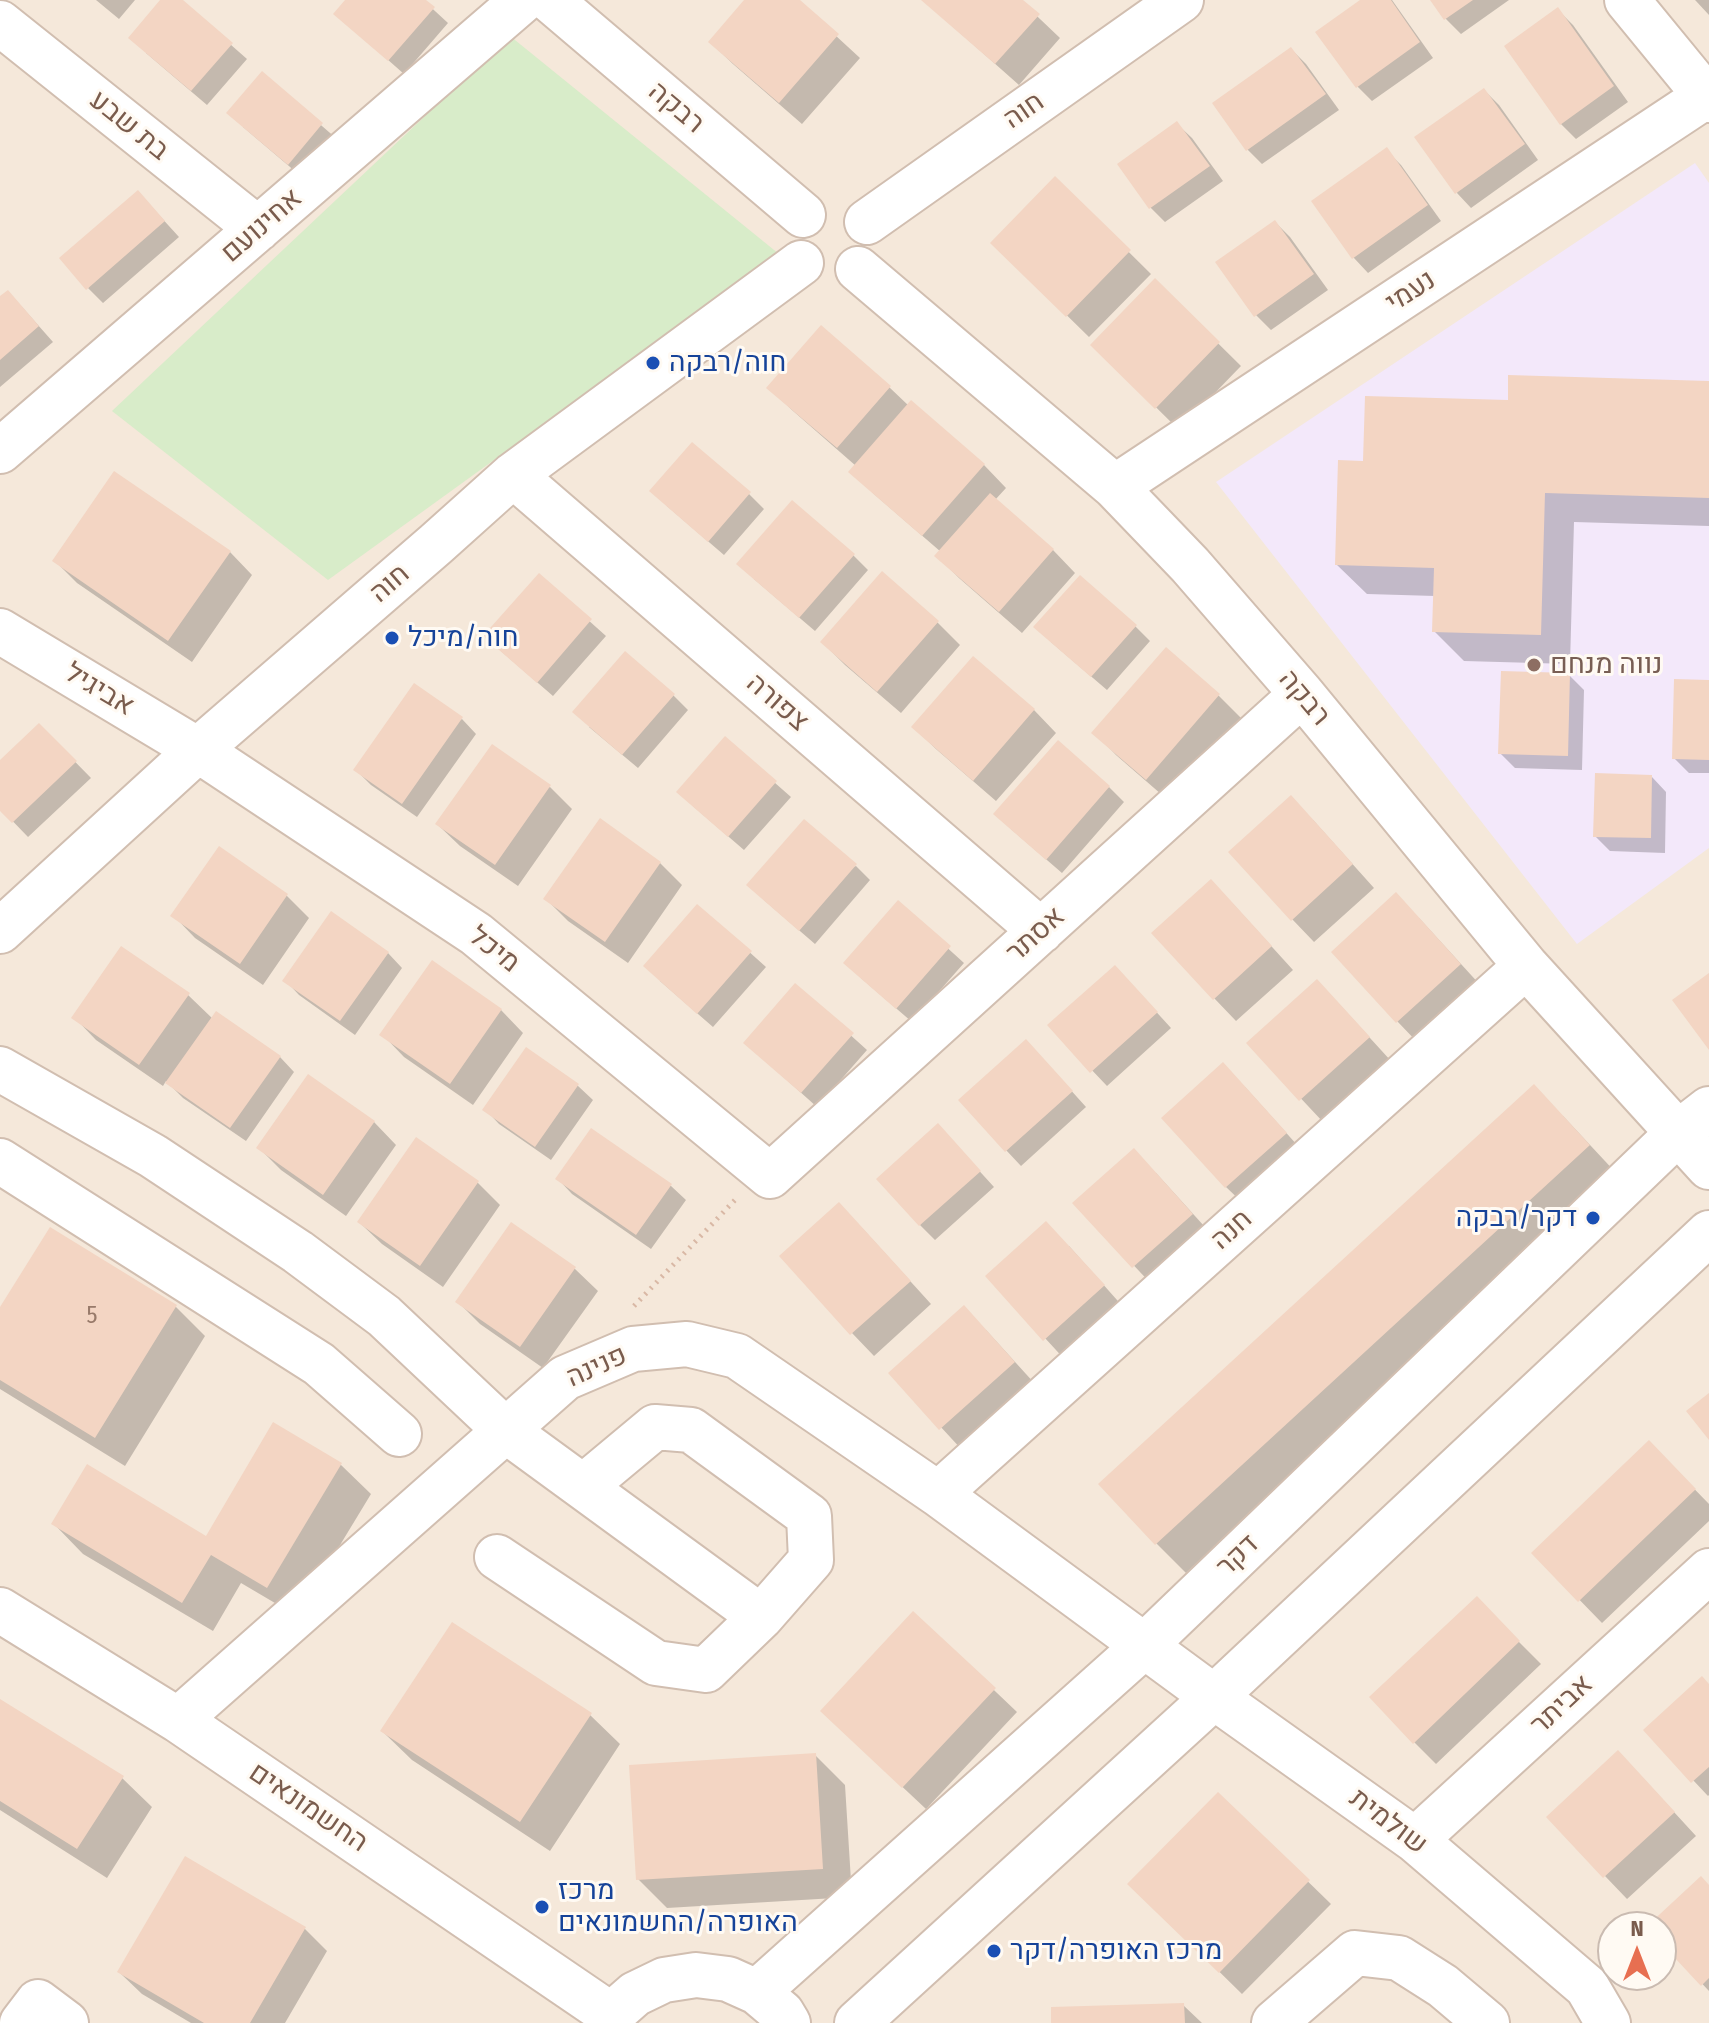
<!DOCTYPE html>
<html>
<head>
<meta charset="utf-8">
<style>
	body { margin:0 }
	#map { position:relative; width:1709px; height:2023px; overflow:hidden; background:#fdf6ec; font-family:"Fira Sans Condensed",sans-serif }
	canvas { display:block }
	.north { position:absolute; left:1597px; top:1911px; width:80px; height:80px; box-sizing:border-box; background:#fffaf3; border:2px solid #cabbb1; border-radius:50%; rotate:0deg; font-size:22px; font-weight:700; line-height:32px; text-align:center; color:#7a5c4d }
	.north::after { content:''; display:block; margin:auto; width:28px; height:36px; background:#e76f51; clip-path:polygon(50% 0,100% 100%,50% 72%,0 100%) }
</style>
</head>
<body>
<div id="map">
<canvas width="1709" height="2023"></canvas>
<div class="north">N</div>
</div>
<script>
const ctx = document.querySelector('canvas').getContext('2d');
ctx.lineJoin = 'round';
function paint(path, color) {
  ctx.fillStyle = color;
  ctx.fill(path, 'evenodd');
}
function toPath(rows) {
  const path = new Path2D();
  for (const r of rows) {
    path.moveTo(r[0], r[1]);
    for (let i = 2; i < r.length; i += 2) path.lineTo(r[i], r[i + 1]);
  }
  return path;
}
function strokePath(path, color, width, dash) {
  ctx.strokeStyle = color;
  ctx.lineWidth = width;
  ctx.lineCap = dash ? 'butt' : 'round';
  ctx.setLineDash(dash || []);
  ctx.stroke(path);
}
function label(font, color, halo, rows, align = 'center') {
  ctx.font = font + ' "Fira Sans Condensed",Heebo,sans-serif';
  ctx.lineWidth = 6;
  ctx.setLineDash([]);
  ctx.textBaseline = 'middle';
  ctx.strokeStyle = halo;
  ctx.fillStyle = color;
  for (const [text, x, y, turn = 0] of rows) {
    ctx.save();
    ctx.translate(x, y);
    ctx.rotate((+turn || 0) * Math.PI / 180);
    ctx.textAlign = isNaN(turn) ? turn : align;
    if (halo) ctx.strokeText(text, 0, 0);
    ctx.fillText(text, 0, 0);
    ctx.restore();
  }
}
paint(toPath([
	[0,0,1709,0,1709,2023,0,2023],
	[1613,1927,1661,1927,1661,1975,1613,1975]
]), '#f5e8da');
paint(toPath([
	[1695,163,1709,183,1709,848,1577,944,1216,482]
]), '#f3e8fa');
paint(toPath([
	[510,36,779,254,328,580,112,411]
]), '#d8ecc9');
paint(toPath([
	[96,0,135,0,119,19],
	[163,0,180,0,247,59,207,105,146,53],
	[348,0,423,0,448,23,404,74,336,14],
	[747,0,797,0,860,58,802,124,733,64,710,42],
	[923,0,1020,0,1060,38,1019,85],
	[1363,0,1392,0,1433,58,1372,101,1357,86],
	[1432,0,1509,0,1461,34,1446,19],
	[1695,0,1709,0,1709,15,1696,1],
	[1558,10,1573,25,1628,102,1576,139,1561,124],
	[1291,49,1306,64,1339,110,1262,164,1247,149],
	[262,74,337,139,303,178,243,127],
	[1484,90,1499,105,1538,160,1471,208,1457,193],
	[1177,124,1192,138,1223,181,1165,222,1150,207],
	[1386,150,1401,165,1441,221,1368,273,1354,258,1314,202],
	[1055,179,1151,274,1089,337,993,243],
	[138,192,179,237,103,303,88,288],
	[1275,222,1290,237,1328,290,1271,330,1256,315],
	[1155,281,1241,366,1179,430,1093,345],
	[0,299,22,307,53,342,0,387],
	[1709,383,1709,526,1574,522,1570,664,1464,661,1434,631,1435,596,1367,594,1337,565,1365,463,1510,402],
	[889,387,909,406,911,403,984,465,1006,488,995,500,1053,550,1075,573,1022,633,959,578,937,556,941,552,874,494,851,472,856,466,792,410,769,388],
	[749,494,764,509,724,555,667,506],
	[230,552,252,575,192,662,77,583,54,560],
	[853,555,868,570,815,631,754,579],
	[882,574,938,623,960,645,901,713,845,665,822,642],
	[539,576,606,636,553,696,501,651],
	[1135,626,1150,641,1107,690,1051,642],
	[1166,650,1219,696,1241,718,1169,801,1116,755,1094,732],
	[1569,675,1584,690,1582,770,1515,768,1500,753],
	[1709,682,1709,773,1689,773,1674,758],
	[673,695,688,710,638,768,589,727],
	[1034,710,1056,733,996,801,936,749,913,727],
	[462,719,476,734,417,817,371,785,356,770],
	[39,725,91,778,28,837,0,808,0,763],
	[725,739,791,797,744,850,693,806],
	[1652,777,1666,792,1665,853,1610,851,1595,836],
	[550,787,572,809,518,886,460,846,437,824],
	[1109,787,1124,802,1062,873,1011,829],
	[1313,820,1374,888,1314,942,1292,919],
	[219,849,287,896,309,918,263,985,195,938,173,915],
	[660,863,682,885,628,963,568,921,546,899],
	[856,866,870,880,815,944,764,900],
	[898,903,964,963,912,1022,861,978],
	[1233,904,1293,970,1236,1021,1214,998],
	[698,906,766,967,713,1027,660,981],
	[1419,918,1482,987,1419,1044,1397,1021],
	[388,953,402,968,355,1035,299,995,285,980],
	[1129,982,1171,1028,1107,1086,1050,1026],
	[795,985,867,1050,817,1107,761,1057],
	[188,995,213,1019,280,1057,294,1072,246,1141,183,1098,166,1081,163,1086,96,1040,74,1017],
	[1339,1004,1391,1061,1323,1122,1249,1043],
	[501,1010,523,1033,473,1105,404,1057,382,1034],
	[527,1050,578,1086,593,1100,551,1160,499,1124,485,1109],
	[1041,1057,1086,1107,1021,1166,960,1101],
	[1245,1087,1307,1156,1249,1209,1226,1187],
	[1563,1116,1618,1175,1186,1573,1156,1543],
	[374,1122,396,1145,346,1216,281,1170,259,1148],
	[416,1140,478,1183,500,1205,443,1287,382,1244,359,1222],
	[952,1141,994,1187,935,1240,920,1225],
	[1156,1173,1214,1237,1156,1289,1075,1203],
	[558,1179,671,1186,686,1200,651,1249,572,1194],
	[511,1225,575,1269,598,1291,543,1368,480,1324,458,1302],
	[862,1228,931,1304,874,1356,852,1333],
	[1069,1246,1125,1309,1067,1362,988,1276],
	[176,1307,205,1336,125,1466,0,1389,0,1311],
	[986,1330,1036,1385,963,1451,891,1373],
	[274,1425,341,1465,371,1494,297,1616,241,1583,213,1631,83,1554,54,1524,206,1538],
	[1671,1465,1709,1504,1709,1521,1602,1623,1534,1553],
	[1476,1599,1541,1664,1436,1764,1414,1742],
	[914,1614,1017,1712,926,1809,845,1733],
	[1709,1686,1709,1795,1708,1796,1646,1730],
	[0,1701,122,1778,152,1807,107,1878,0,1810],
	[590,1715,620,1744,550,1851,412,1760,382,1731],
	[815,1755,845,1785,852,1897,667,1908,638,1879],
	[1640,1775,1696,1836,1627,1899,1605,1876],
	[1218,1794,1331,1904,1242,1994,1130,1884],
	[186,1859,305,1929,327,1951,285,2023,191,2023,142,1994,119,1972],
	[1709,1887,1709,1991,1661,1940,1661,1927],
	[1183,2005,1202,2023,1053,2023]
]), '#0003');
paint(toPath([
	[160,0,183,0,233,43,191,91,128,38],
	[345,0,426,0,435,7,388,61,333,14],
	[744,0,800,0,839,34,779,103,708,42],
	[921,0,1023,0,1040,14,995,64],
	[1360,0,1391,0,1420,42,1356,88,1315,32],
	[1430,0,1473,0,1444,20],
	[1558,7,1614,86,1560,125,1504,46],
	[1291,47,1326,94,1246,151,1212,103],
	[262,71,323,123,288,165,226,113],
	[1484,88,1525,144,1455,194,1414,137],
	[1177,121,1210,166,1149,209,1117,164],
	[1387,147,1428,205,1352,259,1311,201],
	[1055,176,1131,250,1066,317,990,243],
	[138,190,165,221,86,290,59,258],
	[1275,220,1314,274,1254,317,1215,262],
	[1155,278,1220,342,1155,409,1090,345],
	[8,290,39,326,0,360,0,296],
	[821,325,891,386,837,448,766,388],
	[1508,375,1709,381,1709,498,1545,493,1541,635,1432,632,1434,568,1335,565,1338,460,1363,461,1365,396,1508,400],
	[911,400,985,464,922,536,848,472],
	[692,442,751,492,708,542,649,491],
	[114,471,231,551,168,641,52,561],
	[990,493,1054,549,999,612,934,556],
	[792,500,855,554,799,618,736,564],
	[882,571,939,621,877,692,820,642],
	[539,573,592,619,537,683,483,636],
	[1080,575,1137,625,1091,677,1033,627],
	[1166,647,1220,694,1146,780,1091,733],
	[625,651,675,694,622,755,572,712],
	[973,656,1035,709,973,781,911,727],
	[1501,671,1570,673,1568,756,1498,754],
	[1674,679,1709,680,1709,760,1672,759],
	[414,683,463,717,402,804,353,770],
	[39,723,77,761,12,823,0,811,0,760],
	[725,736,777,781,728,837,676,792],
	[1058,740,1110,786,1046,860,993,814],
	[492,744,551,785,495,865,435,824],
	[1595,773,1652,775,1651,838,1593,837],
	[1291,795,1353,864,1291,921,1228,852],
	[600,818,661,862,605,942,543,899],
	[804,819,857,864,799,931,746,885],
	[219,846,288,894,240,964,170,916],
	[1211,879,1272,946,1213,1000,1151,933],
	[1396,892,1461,964,1396,1023,1331,952],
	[898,900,951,946,896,1009,843,963],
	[697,904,752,951,697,1014,643,966],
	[331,911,389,952,340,1021,282,981],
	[121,946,190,993,139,1065,71,1018],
	[432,960,502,1009,450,1084,379,1035],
	[1115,965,1158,1012,1090,1073,1047,1025],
	[1709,973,1709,1050,1672,1000],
	[1317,979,1370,1037,1299,1101,1246,1043],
	[795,983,854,1033,801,1093,743,1043],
	[216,1011,281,1056,230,1128,165,1083],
	[1026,1039,1073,1091,1005,1152,958,1100],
	[526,1047,579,1084,535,1147,482,1110],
	[1223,1062,1287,1133,1225,1188,1161,1118],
	[308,1074,375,1121,323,1195,256,1148],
	[1534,1084,1590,1145,1155,1545,1098,1484],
	[938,1123,981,1171,919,1226,876,1179],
	[591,1128,672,1184,636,1235,555,1179],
	[416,1137,479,1181,420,1266,357,1222],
	[1134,1148,1193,1214,1132,1268,1072,1203],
	[839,1202,911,1281,850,1335,779,1256],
	[1046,1221,1105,1285,1043,1341,985,1276],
	[511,1222,576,1267,520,1347,455,1302],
	[50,1227,177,1305,95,1438,0,1380,0,1307],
	[964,1305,1015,1362,939,1430,888,1373],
	[1709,1393,1709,1440,1686,1411],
	[273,1422,342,1463,267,1588,211,1555,182,1603,51,1524,87,1464,206,1536],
	[1649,1440,1696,1489,1578,1602,1531,1553],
	[1477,1596,1520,1641,1413,1744,1369,1697],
	[913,1611,996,1688,902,1788,820,1711],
	[452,1622,592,1713,520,1822,380,1731],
	[1702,1676,1709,1684,1709,1767,1691,1783,1643,1730],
	[0,1699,124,1776,77,1849,0,1801],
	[1618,1750,1675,1812,1603,1878,1546,1817],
	[816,1753,823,1869,636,1880,629,1765],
	[1218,1792,1310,1880,1219,1973,1127,1884],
	[185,1856,306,1927,250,2023,204,2023,117,1972],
	[1701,1876,1709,1885,1709,1978,1701,1986,1661,1943,1661,1927,1646,1927],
	[1184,2003,1185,2023,1051,2023,1051,2007]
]), '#f3d5c3');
const minor = toPath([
	[550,0,803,215],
	[1627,0,1709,100],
	[0,23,258,229],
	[867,222,1181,0],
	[858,269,1115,487,1190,565,1302,694,1526,966,1709,1167],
	[0,451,523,0],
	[513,475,1041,931],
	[1115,487,1706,96],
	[0,631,198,750,476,934,770,1176,1302,694],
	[0,931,198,750,436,544,513,475,801,263],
	[0,1069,153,1156,298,1252,384,1316,505,1430,761,1617],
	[0,1161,319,1364,399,1434],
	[938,1494,1526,966],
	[497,1557,656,1663,706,1670,761,1617,811,1560,809,1516,691,1430,655,1427,583,1487],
	[0,1610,178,1720,611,2015],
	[178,1720,565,1378,633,1349,687,1344,737,1356,938,1494,1214,1697,1415,1840,1587,1987,1608,2023],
	[1415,1840,1709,1571],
	[757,1992,1144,1646,1678,1133,1709,1109],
	[22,2023,38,2002,66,2023],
	[606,2023,611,2015,635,1994,664,1980,696,1975,728,1979,757,1992,782,2013,788,2023],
	[857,2023,1214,1697,1709,1233],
	[1274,2023,1355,1953,1399,1958,1443,1986,1487,2023]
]);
strokePath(minor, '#d1beb0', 48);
strokePath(toPath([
	[634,1306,735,1200]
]), '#d9b8a5', 5, [2, 6]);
strokePath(minor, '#fff', 44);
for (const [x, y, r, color] of [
	[653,363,8,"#1a4fb4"],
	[392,638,8,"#1a4fb4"],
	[1534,665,8,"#8d6e63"],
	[1593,1218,8,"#1a4fb4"],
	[542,1907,8,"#1a4fb4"],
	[994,1951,8,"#1a4fb4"]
]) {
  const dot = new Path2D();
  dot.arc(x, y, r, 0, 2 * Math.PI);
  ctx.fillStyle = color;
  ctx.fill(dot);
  strokePath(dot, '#fffaf3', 3);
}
label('24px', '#987a6a', null, [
	["5",92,1316]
]);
label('28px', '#7a5c4d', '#fffaf3', [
	["רבקה",676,108,40],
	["חוה",1024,111,-35],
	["בת שבע",129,126,39],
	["אחינועם",262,226,-41],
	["נעמי",1411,292,-33],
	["חוה",390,584,-41],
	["אביגיל",99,690,31],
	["רבקה",1304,698,50],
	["צפורה",777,703,41],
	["אסתר",1036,935,-42],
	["מיכל",494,950,38],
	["חנה",1232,1230,-42],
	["פנינה",597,1367,-24],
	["דקר",1238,1556,-44],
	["אביתר",1562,1705,-43],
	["החשמונאים",308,1808,34],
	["שולמית",1388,1822,37]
]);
label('28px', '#164399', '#fffaf3', [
	["חוה/רבקה",669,363],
	["חוה/מיכל",408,638],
	["דקר/רבקה",1577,1218,"right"],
	["מרכז",558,1891],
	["האופרה/החשמונאים",558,1923],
	["מרכז האופרה/דקר",1010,1951]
], 'left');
label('28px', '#785e54', '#fffaf3', [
	["נווה מנחם",1550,665]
], 'left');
</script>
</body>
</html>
